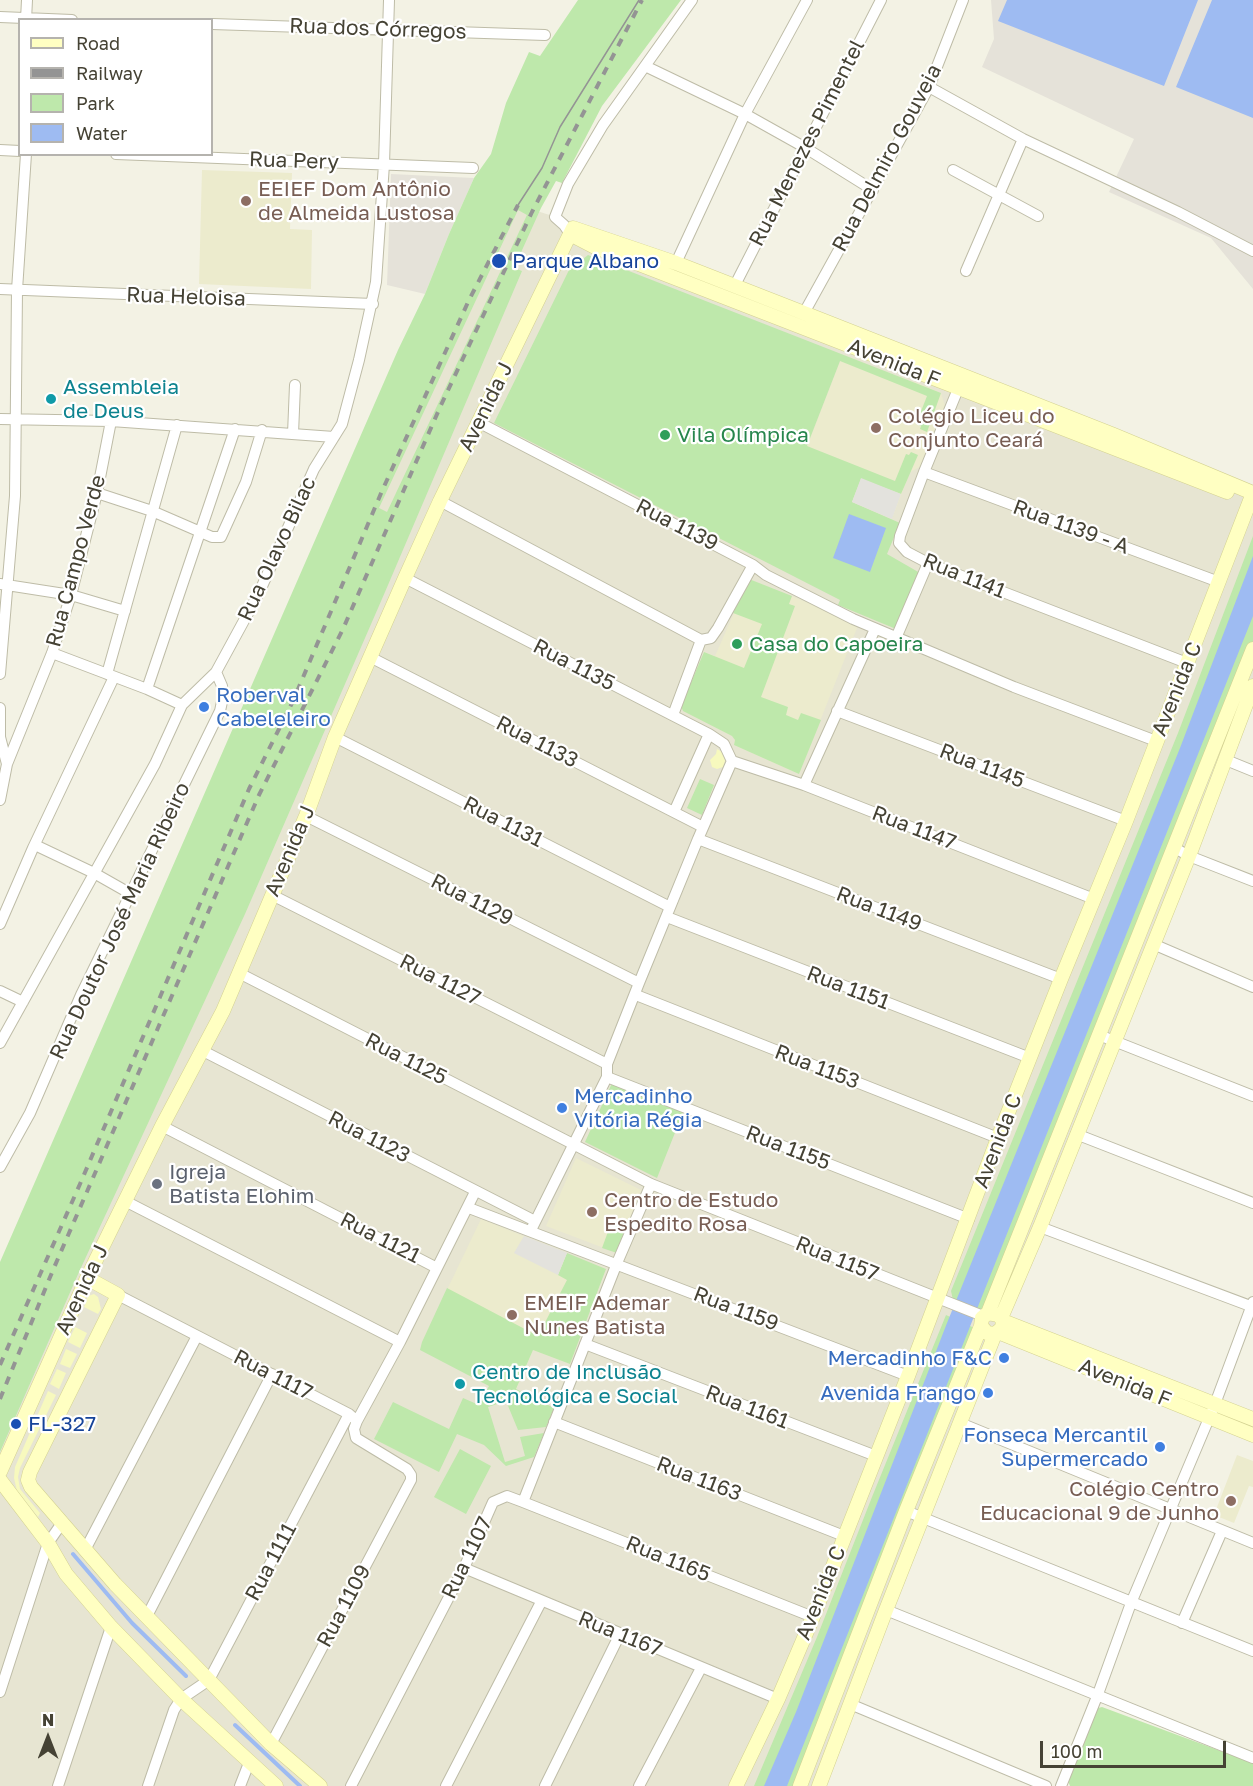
<!DOCTYPE html>
<html>
<head>
<meta charset="utf-8">
<style>
	body { margin:0 }
	#map { position:relative; width:1253px; height:1786px; overflow:hidden; background:#f3f2e4; font-family:"Golos Text",sans-serif }
	canvas { display:block }
	.legend { position:absolute; left:18px; top:18px; width:195px; height:138px; box-sizing:border-box; background:#fff; border:2px solid #b5b3ae; margin:0; padding:8px 10px; list-style:none; font-size:18px; color:#454234 }
	.legend li { display:flex; align-items:center; gap:12px; height:30px }
	.legend b { width:30px; border:2px solid #b5b3ae }
	.north { position:absolute; left:18px; top:1708px; width:60px; height:60px; -webkit-text-stroke:4px #fff; paint-order:stroke; rotate:0deg; font-size:16px; font-weight:700; line-height:24px; text-align:center; color:#454234 }
	.north::after { content:''; display:block; margin:auto; width:21px; height:27px; background:#454234; clip-path:polygon(50% 0,100% 100%,50% 72%,0 100%) }
	.scale { position:absolute; left:1040px; top:1741px; width:186px; height:27px; box-sizing:border-box; border:3px solid #454234; border-top:0; padding-left:8px; font-size:18px; line-height:21px; white-space:nowrap; color:#454234; -webkit-text-stroke:4px #fff; paint-order:stroke }
</style>
</head>
<body>
<div id="map">
<canvas width="1253" height="1786"></canvas>
<ul class="legend">
<li><b style="height:8px;background:#ffffc2"></b>Road</li>
<li><b style="height:8px;background:#949494"></b>Railway</li>
<li><b style="height:16px;background:#bee8ab"></b>Park</li>
<li><b style="height:16px;background:#9ebbf2"></b>Water</li>
</ul>
<div class="north">N</div>
<div class="scale">100 m</div>
</div>
<script>
const ctx = document.querySelector('canvas').getContext('2d');
ctx.lineJoin = 'round';
function paint(path, color) {
  ctx.fillStyle = color;
  ctx.fill(path, 'evenodd');
}
function toPath(rows) {
  const path = new Path2D();
  for (const r of rows) {
    path.moveTo(r[0], r[1]);
    for (let i = 2; i < r.length; i += 2) path.lineTo(r[i], r[i + 1]);
  }
  return path;
}
function strokePath(path, color, width, dash) {
  ctx.strokeStyle = color;
  ctx.lineWidth = width;
  ctx.lineCap = dash ? 'butt' : 'round';
  ctx.setLineDash(dash || []);
  ctx.stroke(path);
}
function label(font, color, halo, rows, align = 'center') {
  ctx.font = font + ' "Golos Text",sans-serif';
  ctx.lineWidth = 4.5;
  ctx.setLineDash([]);
  ctx.textBaseline = 'middle';
  ctx.strokeStyle = halo;
  ctx.fillStyle = color;
  for (const [text, x, y, turn = 0] of rows) {
    ctx.save();
    ctx.translate(x, y);
    ctx.rotate((+turn || 0) * Math.PI / 180);
    ctx.textAlign = isNaN(turn) ? turn : align;
    if (halo) ctx.strokeText(text, 0, 0);
    ctx.fillText(text, 0, 0);
    ctx.restore();
  }
}
paint(toPath([
	[518,205,575,223,1253,495,1253,686,815,1786,0,1786,0,1365,382,491]
]), '#e7e5d2');
paint(toPath([
	[991,0,1253,0,1253,289,1211,238,1109,192,1134,139,982,67,994,39],
	[391,174,474,178,449,234,425,294,387,285]
]), '#e5e2d9');
paint(toPath([
	[202,170,292,173,290,229,312,230,311,289,199,284],
	[840,361,918,383,941,393,946,409,926,464,910,472,892,519,852,502,807,446],
	[749,579,859,623,799,774,734,745,735,740,732,736,683,711,704,652,715,656],
	[576,1158,641,1190,617,1253,546,1226],
	[481,1219,606,1269,570,1364,533,1350,516,1390,422,1342],
	[1237,1455,1253,1461,1253,1487,1249,1486,1234,1523,1214,1515]
]), '#ecebcd');
paint(toPath([
	[578,0,681,0,602,106,562,183,556,181,541,208,514,268,522,271,385,592,245,914,79,1272,0,1452,0,1262,398,350,425,294,449,234,474,178,491,154,506,103,529,52,540,56],
	[518,210,527,215,387,512,379,508],
	[588,255,941,393,927,432,920,429,921,426,916,424,927,396,840,361,807,446,895,481,906,454,909,455,911,452,918,455,901,494,861,479,852,502,900,523,887,554,920,573,896,629,838,605,840,600,494,423,569,270],
	[1253,536,1253,642,986,1308,981,1309,953,1300,951,1291,1178,733],
	[749,579,792,596,789,604,795,606,761,697,788,707,786,715,798,720,801,713,821,720,799,774,734,745,735,740,732,736,683,711,681,706,704,652,744,668,762,624,733,613],
	[700,779,714,785,702,815,687,808],
	[613,1081,684,1110,657,1178,585,1142],
	[613,1218,628,1224,617,1253,602,1248],
	[567,1253,606,1269,570,1364,533,1350,516,1389,554,1408,546,1427,518,1430,506,1401,488,1407,505,1462,525,1456,520,1437,544,1433,534,1457,506,1466,484,1445,457,1434,439,1472,374,1439,393,1402,449,1429,463,1398,479,1405,489,1386,420,1350,422,1342,447,1288,538,1336,567,1280,558,1275],
	[946,1315,981,1331,802,1786,754,1786,817,1637,872,1497],
	[460,1449,491,1466,466,1514,434,1497],
	[1102,1707,1253,1763,1253,1786,1070,1786,1068,1781,1098,1708]
]), '#bee8ab');
paint(toPath([
	[717,749,722,752,725,761,723,767,717,769,712,767,710,760,716,754],
	[94,1294,98,1297,101,1309,98,1314,84,1307,88,1296],
	[75,1327,87,1333,80,1348,68,1342],
	[66,1349,77,1354,70,1368,60,1364],
	[57,1369,66,1373,59,1389,50,1384],
	[48,1391,56,1395,20,1468,18,1477,20,1489,40,1513,38,1517,17,1491,14,1478,15,1467]
]), '#f7f9be');
paint(toPath([
	[861,478,901,494,892,519,852,502],
	[524,1236,567,1253,558,1275,514,1253]
]), '#e3e2dd');
paint(toPath([
	[1007,0,1198,0,1164,86,998,21],
	[1212,0,1253,0,1253,118,1176,87],
	[849,514,886,528,870,572,833,558],
	[1253,556,1253,616,787,1786,764,1786,796,1712,947,1323,1180,748]
]), '#9ebbf2');
strokePath(toPath([
	[73,1554,132,1623,186,1676],
	[235,1725,300,1786]
]), '#9ebbf2', 4);
const street = toPath([
	[0,17,72,20],
	[26,20,27,0],
	[212,24,545,35],
	[645,66,745,114,804,147,873,190],
	[929,87,1023,139,1178,212,1253,251],
	[0,150,20,151],
	[116,154,473,168],
	[953,170,1038,216],
	[570,234,564,225,555,217,568,184,603,125,692,0],
	[676,263,745,114,807,0],
	[966,271,1023,139],
	[734,287,881,0],
	[0,289,373,304],
	[804,313,929,87,963,0],
	[958,389,924,472,900,536,899,543,907,552,928,563,1187,663],
	[0,419,111,421,334,437],
	[478,422,753,565,766,575,853,619,1014,687,1156,741],
	[293,434,295,385],
	[924,472,1219,582],
	[97,493,152,511,212,537,221,537,246,482,262,430],
	[440,501,701,640],
	[405,578,709,734,724,744,732,761],
	[0,584,71,595,125,611],
	[896,638,928,563],
	[52,653,147,689,182,705],
	[370,657,703,827],
	[0,674,15,496,17,290,26,154],
	[107,674,177,425],
	[147,689,235,429],
	[0,708,0,737,7,764],
	[837,711,1126,821],
	[673,715,701,640,711,638,718,628,753,565],
	[335,737,670,907],
	[1226,760,1253,771],
	[732,761,804,785,1094,899],
	[804,785,875,629],
	[0,800,7,764,52,653,71,595,97,493,111,421],
	[674,812,709,734],
	[306,816,639,983],
	[698,839,1061,979],
	[35,845,94,873,131,894],
	[1173,847,1189,856,1253,881],
	[272,895,607,1064],
	[667,917,1030,1058],
	[0,924,33,848,114,677],
	[1153,944,1253,987],
	[239,973,651,1184,983,1316],
	[0,991,23,1002],
	[636,995,998,1138],
	[1099,1035,1253,1096],
	[0,1043,155,764,182,705,216,672,259,593,314,469,342,424,359,360,376,282,384,164,389,0],
	[203,1051,535,1221],
	[607,1077,969,1219],
	[162,1126,437,1268],
	[1076,1134,1253,1203],
	[0,1167,30,1113,81,995,220,711,223,697,222,686,216,672],
	[125,1201,400,1342],
	[469,1208,908,1376],
	[1040,1227,1253,1307],
	[531,1230,607,1077,607,1064,639,983,698,839,732,761],
	[118,1295,349,1414,357,1421,354,1429,356,1438,407,1469,411,1475,411,1480,271,1744],
	[585,1344,876,1456],
	[357,1421,400,1342,475,1192],
	[554,1422,844,1536],
	[960,1423,1253,1543],
	[523,1502,813,1617],
	[906,1511,1253,1651],
	[85,1550,197,1336],
	[464,1568,778,1699],
	[886,1610,1253,1758],
	[147,1616,272,1374],
	[1182,1623,1222,1531],
	[0,1692,48,1543,62,1523],
	[850,1704,1046,1786],
	[58,1786,111,1627],
	[148,1786,174,1710,181,1699,209,1680,349,1414],
	[240,1786,249,1763],
	[351,1786,464,1568,493,1502,507,1496,523,1502,617,1263,651,1184],
	[446,1786,541,1602],
	[545,1786,620,1634],
	[639,1786,701,1668],
	[1061,1786,1098,1694,1131,1603,1215,1404,1253,1302]
]);
const secondary = toPath([
	[570,234,595,247,1227,492],
	[87,1278,118,1295,30,1472,28,1480,31,1487,115,1584,271,1744,320,1786],
	[988,1313,1253,649],
	[1001,1318,1040,1227,1189,856,1253,686],
	[1003,1321,1253,1419],
	[998,1332,1253,1435],
	[0,1472,87,1278,162,1126,223,1011,306,816,335,737,405,578,440,501,573,228,676,263,804,313,1114,435,1253,493],
	[0,1480,48,1543,66,1574,111,1627,181,1699,276,1786],
	[736,1786,778,1699,813,1617,908,1376,998,1138,1061,979,1126,821,1253,493],
	[800,1786,906,1511,981,1326],
	[819,1786,886,1610,995,1334,1002,1328,1003,1321,999,1315,988,1313,982,1318,981,1326,987,1333,995,1334]
]);
strokePath(street, '#bebca7', 12);
strokePath(secondary, '#d4d292', 15);
strokePath(street, '#fff', 10);
strokePath(secondary, '#ffffc2', 14);
strokePath(toPath([
	[518,205,542,168,560,127,639,0]
]), '#949494', 1.5);
strokePath(toPath([
	[0,1365,80,1184,249,789,293,701,382,491,469,300,518,205],
	[0,1399,53,1270,259,795,343,629,441,405,532,212,642,0]
]), '#949494', 4, [8, 8]);
for (const [x, y, r, color] of [
	[246,201,6,"#8d6e63"],
	[499,261,8,"#1a4fb4"],
	[51,399,6,"#0f9aa8"],
	[876,428,6,"#8d6e63"],
	[665,435,6,"#2e9e5b"],
	[737,644,6,"#2e9e5b"],
	[204,707,6,"#3f7fe0"],
	[562,1108,6,"#3f7fe0"],
	[157,1184,6,"#6b7280"],
	[592,1212,6,"#8d6e63"],
	[512,1315,6,"#8d6e63"],
	[1004,1358,6,"#3f7fe0"],
	[460,1384,6,"#0f9aa8"],
	[988,1393,6,"#3f7fe0"],
	[16,1424,6,"#1a4fb4"],
	[1160,1447,6,"#3f7fe0"],
	[1231,1501,6,"#8d6e63"]
]) {
  const dot = new Path2D();
  dot.arc(x, y, r, 0, 2 * Math.PI);
  ctx.fillStyle = color;
  ctx.fill(dot);
  strokePath(dot, '#fff', 2);
}
label('21px', '#454234', '#fff', [
	["Rua dos Córregos",378,29,2],
	["Rua Menezes Pimentel",807,143,-63],
	["Rua Delmiro Gouveia",887,158,-62],
	["Rua Pery",294,161,2],
	["Rua Heloisa",186,297,2],
	["Avenida F",894,363,22],
	["Avenida J",486,407,-64],
	["Rua 1139",677,525,27],
	["Rua 1139 - A",1071,527,20],
	["Rua Olavo Bilac",277,549,-65],
	["Rua Campo Verde",76,561,-75],
	["Rua 1141",964,576,22],
	["Rua 1135",574,665,27],
	["Avenida C",1177,689,-68],
	["Rua 1133",537,742,27],
	["Rua 1145",982,766,21],
	["Rua 1131",503,822,27],
	["Rua 1147",914,828,21],
	["Avenida J",290,851,-67],
	["Rua 1129",472,900,27],
	["Rua 1149",879,909,21],
	["Rua Doutor José Maria Ribeiro",120,921,-65],
	["Rua 1127",440,980,27],
	["Rua 1151",848,988,21],
	["Rua 1125",406,1059,27],
	["Rua 1153",817,1067,21],
	["Rua 1123",369,1137,27],
	["Avenida C",998,1141,-69],
	["Rua 1155",788,1148,21],
	["Rua 1121",380,1238,27],
	["Rua 1157",837,1259,22],
	["Avenida J",82,1290,-65],
	["Rua 1159",736,1309,21],
	["Rua 1117",273,1375,27],
	["Avenida F",1125,1383,22],
	["Rua 1161",747,1407,21],
	["Rua 1163",699,1479,21],
	["Rua 1107",467,1558,-64],
	["Rua 1165",668,1559,22],
	["Rua 1111",271,1562,-62],
	["Avenida C",821,1593,-68],
	["Rua 1109",344,1606,-62],
	["Rua 1167",620,1634,22]
]);
label('21px', '#785e54', '#fff', [
	["EEIEF Dom Antônio",258,189],
	["de Almeida Lustosa",258,213],
	["Colégio Liceu do",888,416],
	["Conjunto Ceará",888,440],
	["Centro de Estudo",604,1200],
	["Espedito Rosa",604,1224],
	["EMEIF Ademar",524,1303],
	["Nunes Batista",524,1327],
	["Colégio Centro",1219,1489,"right"],
	["Educacional 9 de Junho",1219,1513,"right"]
], 'left');
label('21px', '#164399', '#fff', [
	["Parque Albano",512,261],
	["FL-327",28,1424]
], 'left');
label('21px', '#0d838f', '#fff', [
	["Assembleia",63,387],
	["de Deus",63,411],
	["Centro de Inclusão",472,1372],
	["Tecnológica e Social",472,1396]
], 'left');
label('21px', '#27864d', '#fff', [
	["Vila Olímpica",677,435],
	["Casa do Capoeira",749,644]
], 'left');
label('21px', '#366cbe', '#fff', [
	["Roberval",216,695,"left"],
	["Cabeleleiro",216,719,"left"],
	["Mercadinho",574,1096,"left"],
	["Vitória Régia",574,1120,"left"],
	["Mercadinho F&C",992,1358],
	["Avenida Frango",976,1393],
	["Fonseca Mercantil",1148,1435],
	["Supermercado",1148,1459]
], 'right');
label('21px', '#5b616d', '#fff', [
	["Igreja",169,1172],
	["Batista Elohim",169,1196]
], 'left');
</script>
</body>
</html>
